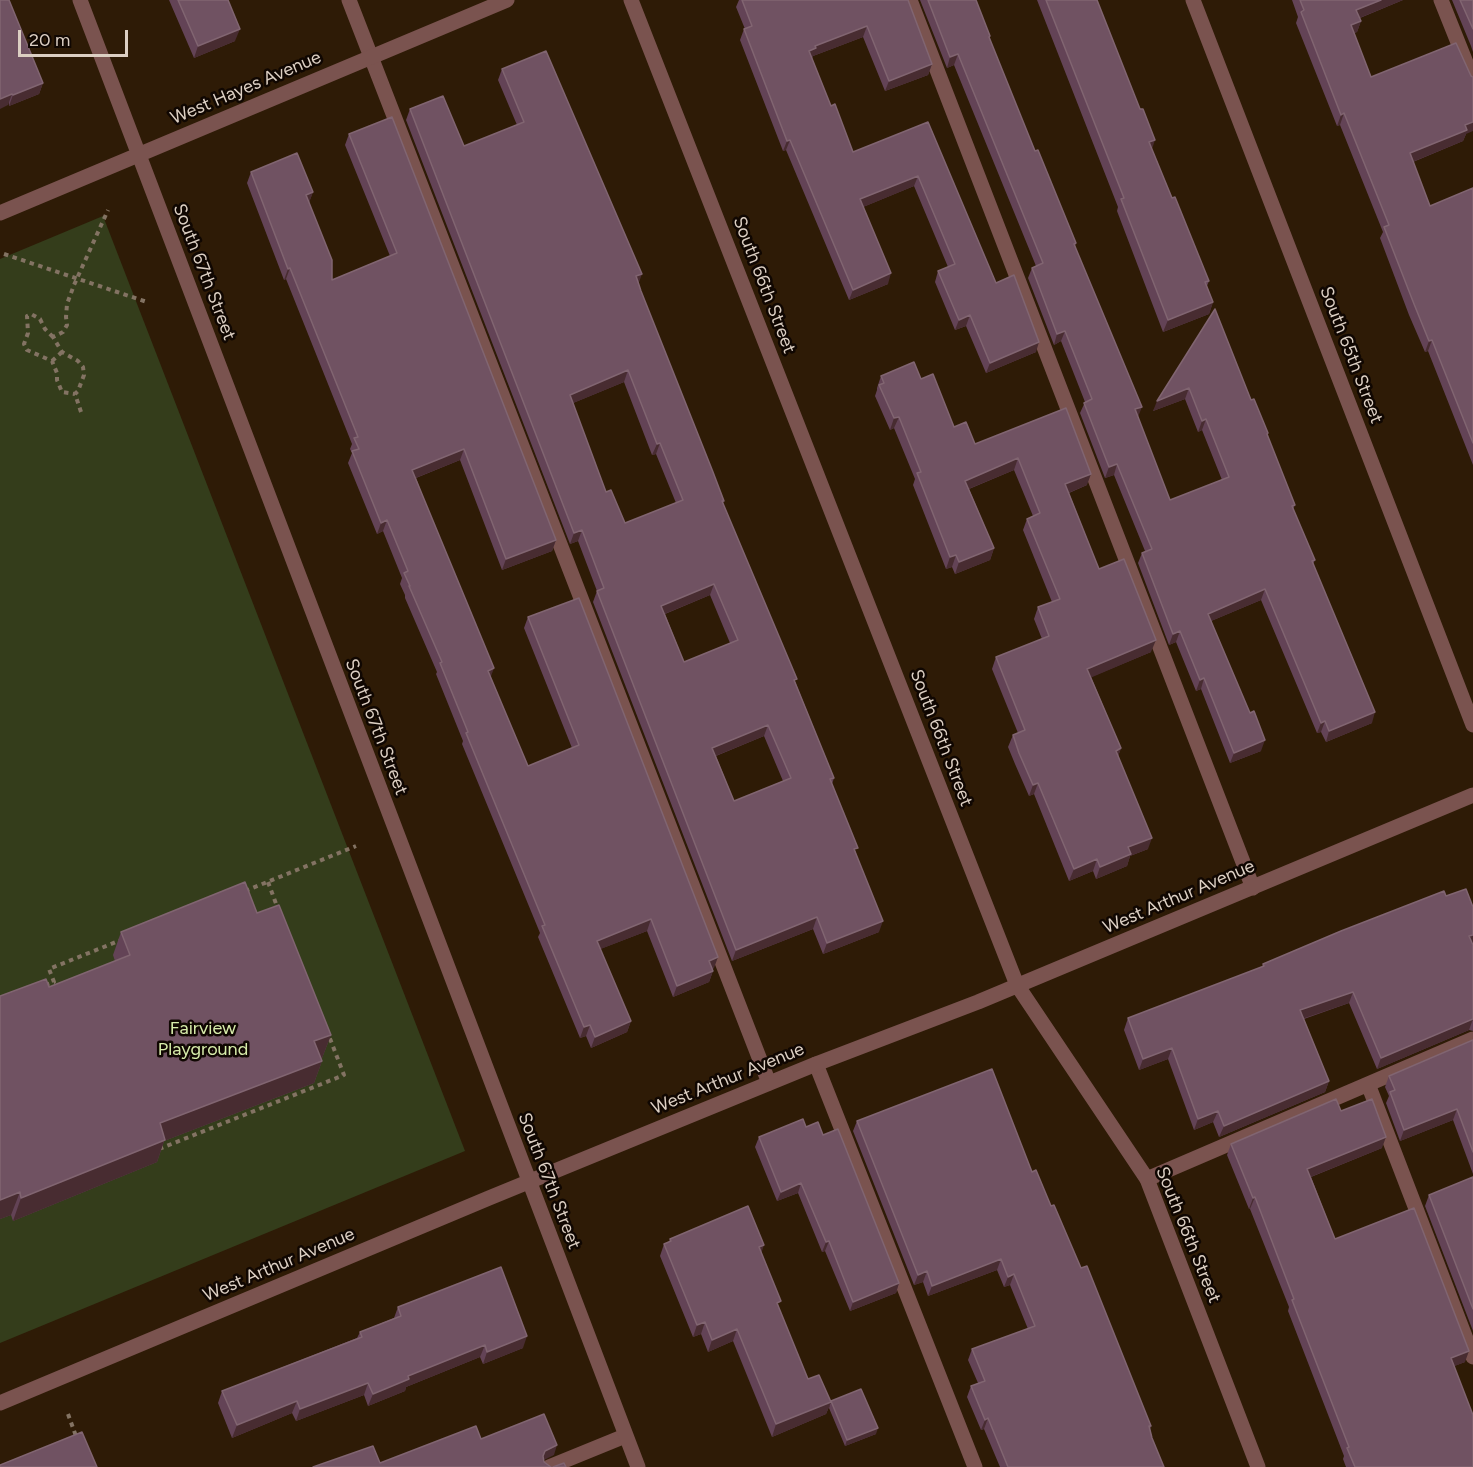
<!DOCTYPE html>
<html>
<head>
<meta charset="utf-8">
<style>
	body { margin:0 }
	#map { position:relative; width:1473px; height:1467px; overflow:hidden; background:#2e1b06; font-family:Figtree,sans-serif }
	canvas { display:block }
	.scale { position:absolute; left:18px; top:30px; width:110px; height:27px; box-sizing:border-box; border:3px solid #dccfc3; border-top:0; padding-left:8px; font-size:18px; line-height:21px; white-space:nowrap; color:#dccfc3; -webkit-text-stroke:4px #100702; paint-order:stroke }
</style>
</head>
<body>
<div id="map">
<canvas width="1473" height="1467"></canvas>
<div class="scale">20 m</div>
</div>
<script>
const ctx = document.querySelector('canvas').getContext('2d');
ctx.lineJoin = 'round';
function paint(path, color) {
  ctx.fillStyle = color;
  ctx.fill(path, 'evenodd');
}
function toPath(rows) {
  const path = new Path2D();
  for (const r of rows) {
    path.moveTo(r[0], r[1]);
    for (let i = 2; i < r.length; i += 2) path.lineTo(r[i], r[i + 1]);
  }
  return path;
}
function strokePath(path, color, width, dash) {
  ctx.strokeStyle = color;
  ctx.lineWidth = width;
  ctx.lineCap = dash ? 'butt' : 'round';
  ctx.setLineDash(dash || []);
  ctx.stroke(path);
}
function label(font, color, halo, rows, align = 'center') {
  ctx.font = font + ' Figtree,sans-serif';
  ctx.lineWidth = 5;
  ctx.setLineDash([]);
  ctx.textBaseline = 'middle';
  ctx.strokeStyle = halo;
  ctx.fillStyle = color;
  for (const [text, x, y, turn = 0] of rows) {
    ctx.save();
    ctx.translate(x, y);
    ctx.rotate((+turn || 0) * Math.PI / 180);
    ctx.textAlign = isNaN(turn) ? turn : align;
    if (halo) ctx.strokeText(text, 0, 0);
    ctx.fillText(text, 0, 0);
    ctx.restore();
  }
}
paint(toPath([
	[103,216,465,1151,0,1343,0,259]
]), '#343d1b');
strokePath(toPath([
	[4,254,147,302],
	[53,337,45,329,40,319,31,314,27,316,28,333,24,344,27,350,52,361,57,373,57,380,62,392,75,394],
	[52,361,62,352],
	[81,412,75,394,78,391,84,375,83,367,78,361,62,352,53,337,63,332,67,325,66,317,67,304,74,285,108,210],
	[268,882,278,909],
	[245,891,356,846],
	[45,985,54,982,49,969,121,940],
	[159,1149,344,1075,329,1036],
	[68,1414,77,1439]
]), '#837363', 4, [4.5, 4.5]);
strokePath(toPath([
	[349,0,769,1083],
	[910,0,1253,888],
	[1441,0,1473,80],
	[816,1064,975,1467],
	[1368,1084,1473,1357],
	[1147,1179,1473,1039],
	[549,1467,625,1436]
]), '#7a534f', 15);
strokePath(toPath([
	[80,0,638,1467],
	[631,0,1017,985,1147,1179,1258,1467],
	[1193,0,1473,725],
	[0,213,507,0],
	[0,1403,489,1198,816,1064,978,1002,1473,795]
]), '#7a534f', 15);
paint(toPath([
	[0,0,43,83,39,94,9,106],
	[169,0,228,0,235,41,194,58],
	[739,0,908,0,932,64,928,75,885,91,863,37,813,56,812,58,831,106,853,152,928,122,996,283,1036,352,986,373,966,326,955,330,935,282,938,271,948,267,914,186,863,207,888,284,849,300,786,150,783,151,740,40,744,29,745,29,736,7],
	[920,0,976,0,989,39,1035,151,1076,243,1075,246,1138,417,1170,500,1222,480,1202,430,1198,432,1185,399,1153,411,1215,309,1251,400,1268,433,1267,435,1295,505,1293,509,1315,560,1313,564,1372,723,1326,742,1321,732,1317,733,1261,600,1211,621,1261,751,1230,763,1201,689,1196,691,1176,642,1169,645,1138,563,1142,553,1145,551,1114,475,1105,478,1080,413,1085,402,1061,341,1054,345,1028,278,1032,268,1036,266,954,65,947,68],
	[1037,0,1097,0,1152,149,1172,198,1209,281,1207,286,1213,302,1209,314,1163,332,1117,211,1118,207],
	[1292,0,1403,0,1360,18,1361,21,1357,32,1354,33,1371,77,1466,134,1463,141,1413,162,1430,206,1473,188,1473,465,1428,351,1425,352,1409,315,1380,238,1383,232,1340,125,1337,126,1296,23,1298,17],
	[1452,0,1473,0,1473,52,1471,46],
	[502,69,638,284,724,501,723,503,834,778,832,784,856,853,879,932,823,954,813,929,732,961,593,602,597,591,578,541,570,544,406,120,410,109,464,146,517,125,498,80],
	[624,382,652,455,656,454,676,503,625,523,606,492,573,403],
	[710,595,730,643,684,662,665,614],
	[764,736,783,781,734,801,716,756],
	[349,134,556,540,552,551,502,570,460,460,416,478,491,678,528,766,572,748,524,628,528,617,714,968,712,969,713,971,709,982,673,997,647,931,600,949,631,1021,627,1032,591,1048,586,1036,580,1038,538,937,540,933,462,744,463,741,436,674,437,672,405,598,405,595,400,584,402,578,383,531,377,534,348,463,352,453,350,449,352,444,286,279,284,280,247,183,251,172,313,192,309,202,332,280,390,256,345,145],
	[881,376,921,379,954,427,975,444,1066,408,1087,485,1069,493,1099,569,1151,652,1091,677,1121,748,1118,756,1148,849,1130,856,1127,866,1096,879,1093,871,1069,881,1034,794,1029,796,1015,764,1008,747,1013,735,1018,733,992,669,996,657,1042,639,1034,619,1038,607,1052,602,1023,530,1027,519,1033,516,1014,470,969,489,994,548,990,560,955,574,952,567,946,569,913,485,915,479,894,428,890,430,875,396,877,390,877,388],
	[1446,896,1473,945,1473,1031,1469,1030,1377,1069,1349,1003,1304,1019,1329,1081,1325,1092,1219,1137,1213,1122,1194,1130,1168,1059,1139,1070,1124,1030,1128,1018,1262,967,1263,964],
	[257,913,331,1035,322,1058,321,1058,322,1061,314,1083,164,1141,157,1162,13,1221,11,1215,0,1219,0,996,49,987,115,961,113,955,121,932],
	[1473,1040,1473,1174,1453,1120,1400,1141,1386,1103,1389,1096,1385,1087,1389,1076],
	[1341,1111,1382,1148,1311,1177,1335,1239,1465,1362,1454,1366,1473,1467,1346,1467,1343,1459,1344,1456,1288,1311,1289,1307,1250,1209,1249,1209,1227,1155,1231,1144],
	[857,1121,1032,1172,1051,1206,1081,1268,1151,1426,1150,1429,1152,1438,1164,1467,1000,1467,984,1429,981,1430,967,1397,971,1386,978,1383,968,1360,972,1349,1028,1329,1010,1285,1004,1287,997,1270,928,1296,923,1282,914,1285,853,1131],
	[806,1127,823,1135,899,1283,896,1293,850,1311,825,1251,822,1252,798,1193,777,1201,755,1147,759,1137],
	[1473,1177,1473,1331,1425,1206,1429,1195],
	[670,1239,761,1253,778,1308,808,1379,831,1402,826,1414,772,1437,733,1341,708,1352,701,1334,693,1337,660,1256,664,1244,669,1242],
	[398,1307,523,1348,483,1364,480,1357,406,1387,405,1391,368,1406,364,1395,296,1421,292,1413,232,1438,218,1403,222,1391,357,1338,360,1332,394,1318],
	[831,1401,876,1434,845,1446,829,1408]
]), '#634356');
paint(toPath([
	[1381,0,1403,0,1352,21,1356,10],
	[1361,21,1357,32,1347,36,1351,25],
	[867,26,863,37,813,56,812,58,809,51,815,46],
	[240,29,235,41,194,58,198,46],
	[958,54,954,65,947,68,950,57],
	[932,64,928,75,885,91,889,81],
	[43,83,39,94,9,106,13,95],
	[12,94,8,105,0,109,0,99],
	[1344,113,1340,125,1337,126,1341,115],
	[1473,122,1473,131,1466,134,1463,141,1405,165,1410,153,1465,125],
	[790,140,786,150,783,151,787,141],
	[1155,140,1151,152,1149,142],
	[918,176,914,186,856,210,860,199],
	[313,192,309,203,306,195],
	[290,268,286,279,284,280,288,269],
	[891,273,888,284,849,300,853,290],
	[642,274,638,285,636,276],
	[1213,302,1209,314,1163,332,1168,320],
	[970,315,966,326,955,330,959,320],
	[1065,331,1061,341,1054,345,1057,334],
	[1432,340,1428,351,1425,352,1429,341],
	[1039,342,1036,352,986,373,990,363],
	[628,370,624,382,566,406,570,395],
	[1189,388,1185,399,1153,411,1157,401],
	[1142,407,1138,417,1135,409],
	[899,417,894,428,890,430,894,418],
	[1206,419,1202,430,1198,432,1202,421],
	[660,443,656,454,652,455,657,444],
	[464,449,460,460,408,481,412,470],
	[1018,458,1014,470,961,492,965,481],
	[1117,464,1114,475,1105,478,1109,467],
	[1091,474,1087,485,1061,496,1065,484],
	[387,520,383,531,377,534,381,523],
	[582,530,578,541,570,544,574,533],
	[556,540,552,551,502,570,506,559],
	[994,548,990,560,955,574,959,562],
	[956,555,952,567,946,569,950,557],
	[714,584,710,595,657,617,661,606],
	[1265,589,1261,600,1204,624,1208,614],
	[1180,631,1176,642,1169,645,1173,634],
	[1156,640,1151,652,1083,681,1087,669],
	[494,668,490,679,488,671],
	[1204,678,1201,689,1196,691,1200,680],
	[1375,712,1372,723,1326,742,1329,731],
	[1325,721,1321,732,1317,733,1321,723],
	[768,725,764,736,708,759,712,748],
	[1265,740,1261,751,1230,763,1234,753],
	[1121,748,1117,760,1116,751],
	[1038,783,1034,794,1029,796,1033,785],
	[1152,838,1148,849,1130,856,1127,866,1096,879,1100,867,1128,847],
	[1097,859,1093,871,1069,881,1074,869],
	[817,917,813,929,732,961,736,950],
	[651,919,647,931,593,952,597,941],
	[883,921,879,932,823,954,827,943],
	[1473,935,1473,945,1469,936],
	[718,957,714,968,705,972,709,961],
	[713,971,709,982,673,997,677,986],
	[1353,992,1349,1003,1296,1021,1300,1010],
	[1473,1019,1469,1030,1377,1069,1381,1058],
	[631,1021,627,1032,591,1048,595,1037],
	[590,1025,586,1036,580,1038,584,1027],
	[331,1035,322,1058,305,1064,314,1041],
	[1172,1048,1168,1059,1139,1070,1143,1059],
	[322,1061,314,1083,164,1141,157,1162,13,1221,21,1198,160,1123],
	[1329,1081,1325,1092,1219,1137,1224,1126],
	[1457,1109,1453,1120,1400,1141,1404,1130],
	[1218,1111,1213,1122,1194,1130,1198,1119],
	[1386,1137,1382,1148,1303,1180,1307,1169],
	[801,1183,798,1193,777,1201,781,1192],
	[20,1192,11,1215,0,1219,0,1200],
	[1255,1197,1250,1209,1249,1209,1253,1198],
	[829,1241,825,1251,822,1252,826,1242],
	[764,1245,760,1257,759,1247],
	[1001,1259,997,1270,928,1296,932,1286],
	[927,1271,923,1282,914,1285,918,1275],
	[1014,1274,1010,1285,1004,1287,1008,1277],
	[899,1283,896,1293,850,1311,853,1302],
	[705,1322,701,1334,693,1337,697,1325],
	[737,1329,733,1341,708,1352,712,1340],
	[527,1336,523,1348,483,1364,487,1352],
	[485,1345,480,1357,406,1387,405,1391,368,1406,373,1394,408,1376],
	[1469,1351,1465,1362,1447,1369,1451,1358],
	[368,1383,364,1395,296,1421,300,1409],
	[297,1401,292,1413,232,1438,237,1425],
	[831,1402,826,1414,772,1437,776,1424],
	[988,1418,984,1429,981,1430,985,1420],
	[878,1428,876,1434,845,1446,847,1440],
	[557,1445,554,1455,542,1461,539,1465,545,1451]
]), '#482c31');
const building = toPath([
	[0,0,9,0,43,83,13,95,12,94,0,99,0,0],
	[178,0,228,0,240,29,198,46,178,0],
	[742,0,908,0,932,64,889,81,867,26,815,46,816,48,809,51,831,106,835,104,853,152,928,122,996,283,1014,275,1039,342,990,363,970,315,959,320,938,271,955,264,918,176,860,199,891,273,853,290,790,140,787,141,744,29,752,26,742,0],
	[928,0,976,0,990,36,989,37,1035,151,1038,150,1076,243,1074,244,1142,407,1135,409,1170,500,1229,477,1206,419,1202,421,1189,388,1157,401,1215,309,1251,400,1254,399,1268,433,1267,434,1295,505,1292,506,1315,560,1312,561,1375,712,1329,731,1325,721,1321,723,1265,589,1208,614,1250,713,1254,711,1265,740,1234,753,1204,678,1200,680,1180,631,1173,634,1142,553,1152,549,1117,464,1109,467,1084,403,1092,399,1065,331,1057,334,1032,268,1043,263,958,54,950,57,928,0],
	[1046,0,1097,0,1140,109,1143,109,1155,140,1149,142,1172,198,1175,197,1209,281,1205,282,1213,302,1168,320,1121,199,1124,198,1046,0],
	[1300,0,1381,0,1356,10,1361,21,1351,25,1371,77,1456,43,1471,76,1473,77,1473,122,1465,125,1467,130,1410,153,1430,206,1473,188,1473,443,1432,340,1429,341,1414,304,1384,227,1389,225,1344,113,1341,115,1301,12,1304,10,1300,0],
	[1460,0,1473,0,1473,29,1460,0],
	[546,51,642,274,636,276,641,291,713,472,724,501,722,501,797,679,794,680,834,778,830,779,858,848,854,849,883,921,827,943,817,917,736,950,597,591,604,588,582,530,574,533,410,109,443,96,464,146,524,122,502,69,546,51],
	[628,370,657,444,660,443,683,500,625,523,611,490,606,492,570,395,628,370],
	[714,584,738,640,684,662,661,606,714,584],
	[768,725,791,778,734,801,712,748,768,725],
	[392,117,556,540,506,559,464,449,412,470,494,668,488,671,528,766,579,745,528,617,579,598,718,957,709,961,713,971,677,986,651,919,597,941,631,1021,595,1037,590,1025,584,1027,542,926,545,925,466,733,468,732,440,663,442,662,409,586,410,586,404,573,408,571,387,520,381,523,352,451,359,449,354,438,358,437,290,268,288,269,251,172,297,153,313,192,306,195,332,260,332,280,397,253,349,134,392,117],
	[914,362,921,379,933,374,954,427,966,422,975,444,1066,408,1091,474,1065,484,1099,569,1124,559,1156,640,1087,669,1121,748,1116,751,1152,838,1128,847,1131,854,1100,867,1097,859,1074,869,1038,783,1033,785,1019,753,1013,735,1025,730,996,657,1049,636,1038,607,1060,599,1027,519,1040,513,1018,458,965,481,994,548,959,562,956,555,950,557,917,473,921,472,899,417,894,418,879,385,884,383,881,376,914,362],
	[245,882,257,913,279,905,331,1035,314,1041,322,1061,160,1123,165,1140,21,1198,20,1192,0,1200,0,996,46,979,49,987,130,955,121,932,245,882],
	[1466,889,1473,907,1473,935,1469,936,1473,945,1473,1019,1381,1058,1353,992,1300,1010,1329,1081,1224,1126,1218,1111,1198,1119,1172,1048,1143,1059,1128,1018,1264,966,1263,964,1341,931,1444,891,1446,896,1466,889],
	[1473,1040,1473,1152,1457,1109,1404,1130,1390,1092,1395,1090,1389,1076,1473,1040],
	[992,1069,1032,1172,1036,1170,1051,1206,1054,1205,1081,1268,1087,1266,1151,1426,1149,1426,1152,1438,1164,1467,1008,1467,988,1418,985,1420,971,1386,985,1381,972,1349,1035,1326,1014,1274,1008,1277,1001,1259,932,1286,927,1271,918,1275,857,1121,992,1069],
	[1336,1099,1341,1111,1372,1099,1386,1137,1307,1169,1335,1239,1414,1208,1469,1351,1451,1358,1473,1415,1473,1467,1355,1467,1347,1448,1349,1447,1292,1300,1294,1299,1255,1197,1253,1198,1231,1144,1336,1099],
	[803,1119,806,1127,818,1122,823,1135,838,1129,899,1283,853,1302,829,1241,826,1242,801,1183,781,1192,759,1137,803,1119],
	[1473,1177,1473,1309,1429,1195,1473,1177],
	[748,1206,764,1245,759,1247,781,1301,777,1303,808,1379,819,1375,831,1402,776,1424,737,1329,712,1340,705,1322,697,1325,664,1244,671,1241,670,1239,748,1206],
	[501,1267,527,1336,487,1352,485,1345,408,1376,409,1379,373,1394,368,1383,300,1409,297,1401,237,1425,222,1391,362,1337,360,1332,401,1316,398,1307,501,1267],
	[861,1389,878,1428,847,1440,831,1401,861,1389],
	[544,1414,557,1445,545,1451,543,1456,544,1462,551,1467,313,1467,373,1446,380,1463,476,1426,481,1439,544,1414],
	[82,1432,97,1467,0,1467,0,1465,82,1432],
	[564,1463,566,1467,553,1467,564,1463]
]);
paint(building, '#705262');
strokePath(building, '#816571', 1.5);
label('18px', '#dccfc3', '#100702', [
	["West Hayes Avenue",246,88,-23],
	["South 67th Street",204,272,69],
	["South 66th Street",764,285,69],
	["South 65th Street",1351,355,69],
	["South 67th Street",376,727,69],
	["South 66th Street",941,738,69],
	["West Arthur Avenue",1179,897,-23],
	["West Arthur Avenue",728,1079,-22],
	["South 67th Street",549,1181,69],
	["South 66th Street",1188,1235,68],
	["West Arthur Avenue",279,1265,-23]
]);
label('18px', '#d7ecaa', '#100702', [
	["Fairview",203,1029],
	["Playground",203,1050]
]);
</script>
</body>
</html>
